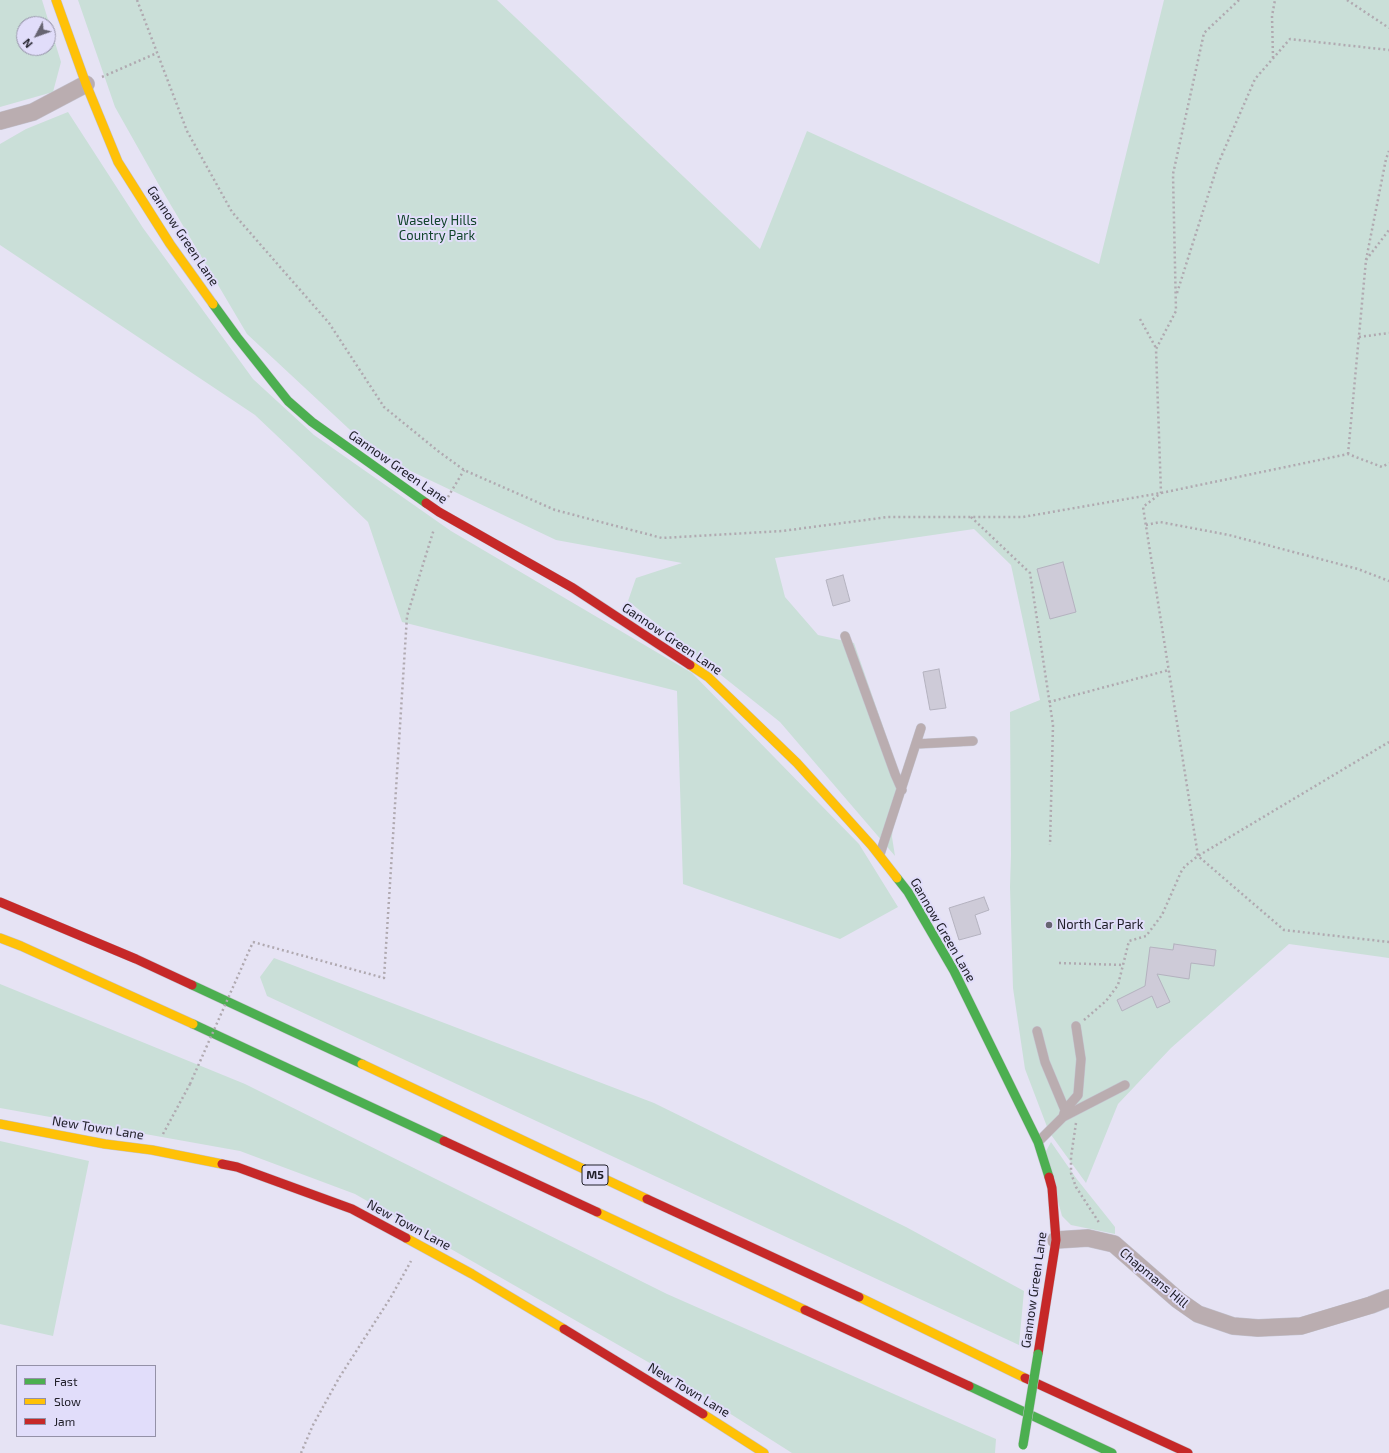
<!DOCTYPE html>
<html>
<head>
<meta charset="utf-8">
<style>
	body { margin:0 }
	#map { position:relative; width:1389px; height:1453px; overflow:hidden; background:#e6e3f4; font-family:"Exo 2",sans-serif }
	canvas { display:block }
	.legend { position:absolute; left:16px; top:1365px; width:140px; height:72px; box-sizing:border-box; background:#e1ddfa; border:1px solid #9491a7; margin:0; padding:5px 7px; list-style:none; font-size:12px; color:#21202a }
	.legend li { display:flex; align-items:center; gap:8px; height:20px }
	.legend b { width:20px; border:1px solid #9491a7 }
	.north { position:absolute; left:16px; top:16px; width:40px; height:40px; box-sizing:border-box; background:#e1ddfa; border:1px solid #9491a7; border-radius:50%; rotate:229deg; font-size:11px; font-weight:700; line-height:16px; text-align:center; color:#21202a }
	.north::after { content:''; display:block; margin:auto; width:14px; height:18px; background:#666471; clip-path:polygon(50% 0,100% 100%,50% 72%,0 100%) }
</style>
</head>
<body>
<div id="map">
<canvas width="1389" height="1453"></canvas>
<ul class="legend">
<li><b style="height:5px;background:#4caf50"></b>Fast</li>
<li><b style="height:5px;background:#ffc107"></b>Slow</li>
<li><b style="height:5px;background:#c62828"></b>Jam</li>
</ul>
<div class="north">N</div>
</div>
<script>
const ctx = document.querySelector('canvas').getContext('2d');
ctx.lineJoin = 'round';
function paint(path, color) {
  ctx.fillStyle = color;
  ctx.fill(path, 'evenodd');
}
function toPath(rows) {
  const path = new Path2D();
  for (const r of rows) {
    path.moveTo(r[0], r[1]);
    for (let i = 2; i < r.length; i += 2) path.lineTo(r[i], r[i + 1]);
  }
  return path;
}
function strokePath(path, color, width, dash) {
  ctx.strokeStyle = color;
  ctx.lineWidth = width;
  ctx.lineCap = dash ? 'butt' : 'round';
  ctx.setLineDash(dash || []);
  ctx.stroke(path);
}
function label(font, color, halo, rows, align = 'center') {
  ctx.font = font + ' "Exo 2",sans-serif';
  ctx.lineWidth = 4;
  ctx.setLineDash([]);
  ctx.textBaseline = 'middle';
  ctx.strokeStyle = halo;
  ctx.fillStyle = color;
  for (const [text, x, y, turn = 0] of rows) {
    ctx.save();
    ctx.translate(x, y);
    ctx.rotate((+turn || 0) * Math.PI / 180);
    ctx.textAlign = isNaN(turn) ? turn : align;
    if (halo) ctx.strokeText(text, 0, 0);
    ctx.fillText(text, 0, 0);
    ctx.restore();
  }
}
paint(toPath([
	[0,0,42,0,61,62,53,92,0,107],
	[24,24,48,24,48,48,24,48],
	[78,0,497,0,760,249,807,131,1099,264,1164,0,1389,0,1389,958,1289,944,1171,1048,1118,1104,1086,1183,1049,1132,1025,1069,1013,988,1010,887,1011,855,1010,712,1040,700,1011,565,974,529,775,558,785,597,818,635,854,643,898,770,892,837,895,856,780,722,628,601,636,578,682,563,556,540,377,455,247,334,159,185,115,107],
	[68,112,143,228,253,379,314,435,451,531,692,673,859,844,898,907,840,939,683,884,677,691,402,622,368,522,255,415,0,245,0,144,26,129],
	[274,958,654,1103,906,1227,1024,1291,1019,1345,267,996,260,977],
	[0,984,245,1084,667,1294,996,1439,995,1453,792,1453,655,1366,355,1194,240,1151,0,1108],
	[0,1141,89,1161,53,1336,0,1324],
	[1051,1142,1076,1178,1115,1227,1115,1234,1071,1225,1062,1216,1045,1153]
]), '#cadfd8');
const building = toPath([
	[1063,562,1076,612,1050,619,1037,569,1063,562],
	[843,575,850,601,833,606,826,580,843,575],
	[939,669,946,708,930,710,923,672,939,669],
	[984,897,989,910,975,915,981,934,959,940,949,908,984,897],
	[1174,944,1216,950,1214,966,1191,963,1189,979,1157,974,1170,1002,1157,1008,1152,996,1122,1011,1117,1000,1145,986,1150,947,1173,950,1174,944]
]);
paint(building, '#cecbd8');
strokePath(building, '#b4b2bf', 1);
const lane = toPath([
	[845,636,895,774,902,790],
	[916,744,973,741],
	[880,854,921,728],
	[1037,1031,1045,1062,1065,1110],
	[1063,1117,1125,1085],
	[1039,1141,1063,1117,1065,1110,1078,1095,1081,1059,1076,1026]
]);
const street = toPath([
	[0,121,33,112,86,84],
	[1056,1240,1088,1238,1114,1244,1178,1300,1198,1314,1233,1326,1258,1328,1301,1326,1371,1305,1389,1298]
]);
const fast = toPath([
	[213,304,237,337,288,401,312,422,426,503],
	[897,878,908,892,954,971,1038,1142,1049,1177],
	[192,985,362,1064],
	[193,1024,444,1141],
	[969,1386,1112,1453]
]);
const slow = toPath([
	[56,0,86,84,118,162,170,244,213,304],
	[690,665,708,677,797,763,872,846,897,878],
	[0,938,21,946,193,1024],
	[362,1064,647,1199],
	[0,1124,105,1144,152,1150,222,1164],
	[597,1212,805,1310],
	[406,1238,472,1274,564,1329],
	[859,1297,1025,1378],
	[703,1414,764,1453]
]);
const jam = toPath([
	[426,503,439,512,573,588,690,665],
	[0,902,136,959,192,985],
	[444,1141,597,1212],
	[222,1164,237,1167,352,1209,406,1238],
	[647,1199,859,1297],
	[805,1310,969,1386],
	[564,1329,703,1414],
	[1038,1354,1056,1240,1052,1188,1049,1177],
	[1025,1378,1188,1453]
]);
strokePath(lane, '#c3c2ce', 10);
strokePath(street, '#c3c2ce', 18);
strokePath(fast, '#c3c2ce', 10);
strokePath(slow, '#c3c2ce', 10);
strokePath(jam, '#c3c2ce', 10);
strokePath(toPath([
	[137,0,187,131,232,212,329,323,384,407,438,451,464,470,555,510,662,538,782,531,888,517,1023,517,1161,493,1348,454,1382,467,1389,463],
	[1239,0,1204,33,1173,174,1176,311,1156,349,1161,493,1143,507,1198,856,1284,930,1389,942],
	[1347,0,1389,28],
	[1273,58,1272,16,1275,0],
	[102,77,157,53],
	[1366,260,1386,159,1389,151],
	[1177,293,1218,164,1255,79,1290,39,1389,50],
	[1140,319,1156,348],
	[1359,337,1389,333],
	[1348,454,1366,260,1389,230],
	[448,497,464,470],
	[971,517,1030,573,1053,725,1050,845],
	[1146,525,1160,522,1229,535,1358,569,1389,581],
	[1049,702,1169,670],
	[253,942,384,978,407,616,434,529],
	[1059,963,1123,965],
	[1084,1020,1106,1001,1118,985,1129,941,1146,936,1162,915,1181,872,1185,866,1198,856,1389,742],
	[1076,1123,1071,1157,1071,1173,1076,1187,1100,1224],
	[163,1134,190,1084],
	[301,1453,313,1425,339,1378,391,1297,411,1261]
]), '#b0a9b0', 2.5, [2, 3]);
strokePath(lane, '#baadb0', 9);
strokePath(street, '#baadb0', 17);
strokePath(fast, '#4caf50', 9);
strokePath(slow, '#ffc107', 9);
strokePath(jam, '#c62828', 9);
const fastBridge = toPath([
	[1023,1445,1038,1354]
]);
strokePath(fastBridge, '#c3c2ce', 10, []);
strokePath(toPath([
	[190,1084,253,942]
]), '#b0a9b0', 2.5, [2, 3]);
strokePath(fastBridge, '#4caf50', 9);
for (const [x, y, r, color] of [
	[1049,925,4,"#666471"]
]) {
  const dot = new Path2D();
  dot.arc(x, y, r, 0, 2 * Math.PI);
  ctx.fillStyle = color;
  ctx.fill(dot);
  strokePath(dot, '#e1ddfa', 1.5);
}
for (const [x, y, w] of [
	[595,1175,26]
]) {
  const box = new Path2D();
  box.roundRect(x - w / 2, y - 10, w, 20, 3);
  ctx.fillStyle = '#e1ddfa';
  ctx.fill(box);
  strokePath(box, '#21202a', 1);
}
label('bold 12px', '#21202a', null, [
	["M5",595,1175]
]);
label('13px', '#11442a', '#e1ddfa', [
	["Waseley Hills",437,221],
	["Country Park",437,236]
]);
label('13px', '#21202a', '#e1ddfa', [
	["Gannow Green Lane",183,236,56],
	["Gannow Green Lane",398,467,35],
	["Gannow Green Lane",672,639,34],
	["Gannow Green Lane",943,930,60],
	["New Town Lane",98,1128,9],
	["New Town Lane",409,1225,28],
	["Chapmans Hill",1154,1278,40],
	["Gannow Green Lane",1034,1290,-82],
	["New Town Lane",689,1390,31]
]);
label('13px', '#21202a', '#e1ddfa', [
	["North Car Park",1057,925]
], 'left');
</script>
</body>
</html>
